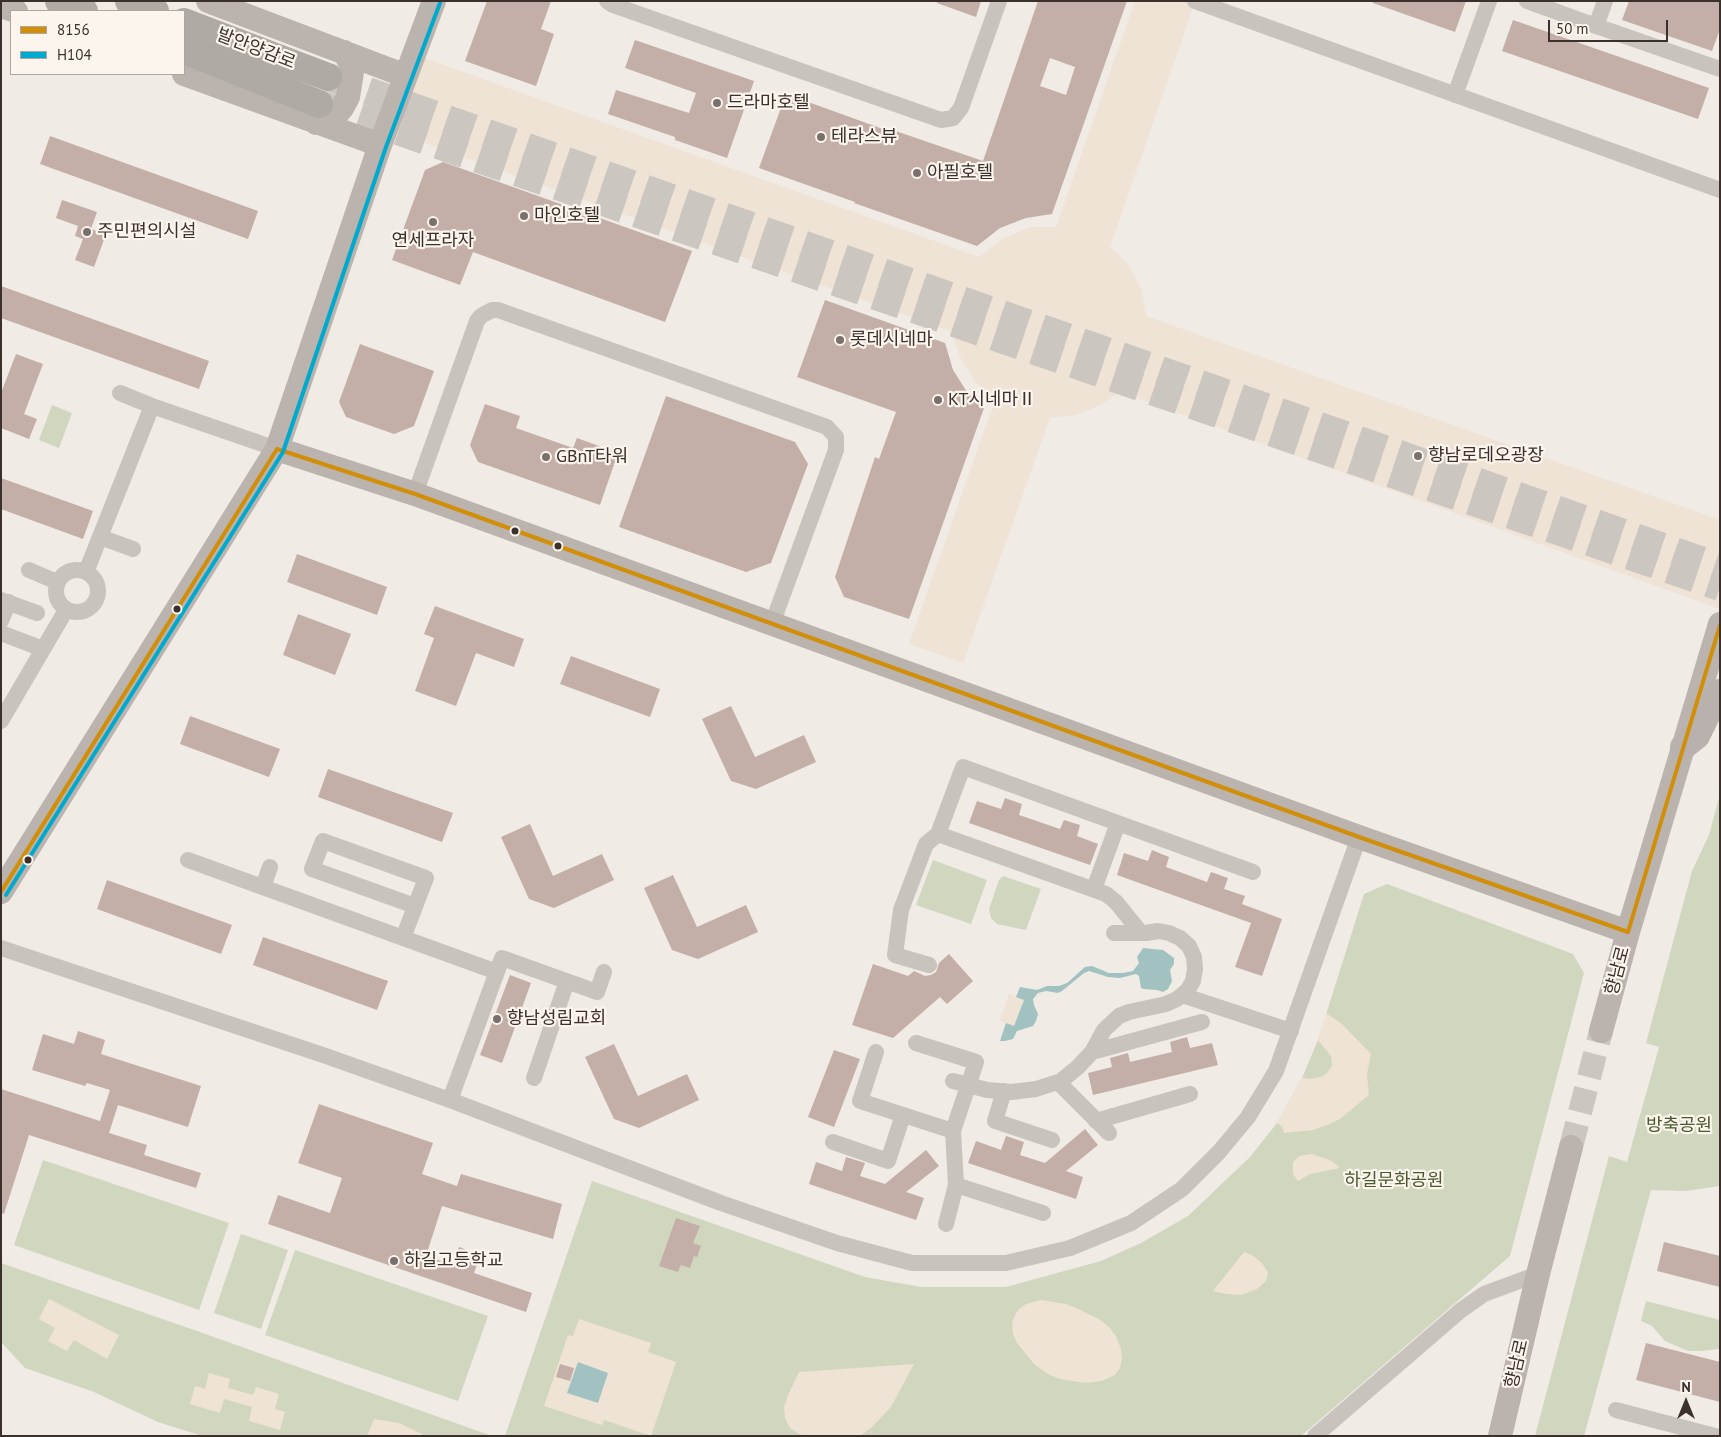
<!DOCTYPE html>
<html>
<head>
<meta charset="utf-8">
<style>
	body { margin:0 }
	#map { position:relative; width:1721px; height:1437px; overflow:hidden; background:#f0ebe5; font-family:"PT Sans",sans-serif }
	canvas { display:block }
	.frame { position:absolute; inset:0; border:2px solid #3b302b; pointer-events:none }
	.legend { position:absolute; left:10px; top:10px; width:175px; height:65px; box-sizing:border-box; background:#fbf5ee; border:1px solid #aea6a0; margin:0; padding:6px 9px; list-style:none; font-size:15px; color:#3b302b }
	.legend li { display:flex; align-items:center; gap:10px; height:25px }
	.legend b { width:25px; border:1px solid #aea6a0 }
	.north { position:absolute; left:1661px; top:1377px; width:50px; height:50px; -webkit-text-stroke:4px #fbf5ee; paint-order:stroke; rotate:0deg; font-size:14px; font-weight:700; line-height:20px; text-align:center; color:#3b302b }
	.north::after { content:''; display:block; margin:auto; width:18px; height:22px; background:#3b302b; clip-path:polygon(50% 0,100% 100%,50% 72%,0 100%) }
	.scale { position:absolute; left:1548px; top:20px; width:120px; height:22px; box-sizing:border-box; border:2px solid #3b302b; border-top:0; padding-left:6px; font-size:15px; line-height:18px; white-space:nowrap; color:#3b302b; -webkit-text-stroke:4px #fbf5ee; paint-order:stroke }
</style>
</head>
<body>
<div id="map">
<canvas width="1721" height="1437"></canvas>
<div class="frame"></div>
<ul class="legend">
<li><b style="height:6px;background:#d18e09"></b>8156</li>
<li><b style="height:6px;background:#00a9ce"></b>H104</li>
</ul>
<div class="north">N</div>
<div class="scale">50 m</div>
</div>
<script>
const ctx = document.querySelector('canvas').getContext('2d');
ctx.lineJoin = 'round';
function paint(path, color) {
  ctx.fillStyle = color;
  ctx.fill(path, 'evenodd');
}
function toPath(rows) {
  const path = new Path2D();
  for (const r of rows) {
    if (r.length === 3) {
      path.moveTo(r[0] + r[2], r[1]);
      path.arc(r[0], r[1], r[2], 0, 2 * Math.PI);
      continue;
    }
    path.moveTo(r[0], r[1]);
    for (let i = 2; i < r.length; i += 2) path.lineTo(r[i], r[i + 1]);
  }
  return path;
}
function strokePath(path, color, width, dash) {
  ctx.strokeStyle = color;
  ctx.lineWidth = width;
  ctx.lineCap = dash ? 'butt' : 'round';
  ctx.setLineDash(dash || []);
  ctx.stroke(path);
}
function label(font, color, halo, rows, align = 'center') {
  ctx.font = font + ' "PT Sans","Noto Sans KR",sans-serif';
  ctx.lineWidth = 4.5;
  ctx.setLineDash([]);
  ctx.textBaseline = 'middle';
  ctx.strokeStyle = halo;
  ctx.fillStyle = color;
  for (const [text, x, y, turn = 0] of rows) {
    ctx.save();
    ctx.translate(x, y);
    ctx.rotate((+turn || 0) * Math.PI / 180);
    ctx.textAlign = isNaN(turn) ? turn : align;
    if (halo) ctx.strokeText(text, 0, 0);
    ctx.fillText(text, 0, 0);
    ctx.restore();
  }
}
paint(toPath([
	[52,405,72,413,59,448,39,440],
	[1720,794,1720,1186,1686,1191,1651,1190,1584,1436,1535,1436,1609,1156,1627,1162,1659,1047,1646,1043,1692,871,1709,835],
	[933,860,987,880,971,924,916,905],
	[1003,876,1041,889,1026,930,997,924,991,918,989,909,999,880],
	[1387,884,1573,954,1584,973,1510,1256,1301,1436,505,1436,592,1181,865,1277,921,1287,1006,1287,1101,1261,1141,1243,1188,1216,1250,1157,1277,1123,1302,1078,1318,1040,1364,894],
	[43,1160,229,1223,199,1310,14,1245],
	[241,1234,288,1250,261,1329,214,1313],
	[295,1250,488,1316,458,1401,265,1335],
	[1,1263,197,1331,492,1436,202,1436,158,1422,94,1392,25,1368,1,1342],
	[1646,1301,1720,1320,1720,1349,1700,1351,1688,1351,1665,1341,1652,1326,1641,1321]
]), '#d1d6bf');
paint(toPath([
	[1135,1,1195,2,1110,247,1126,262,1142,290,1146,316,1720,520,1720,609,1120,392,1100,405,1076,415,1050,418,963,663,909,644,995,400,975,381,960,357,952,332,386,129,413,54,979,257,1001,240,1029,227,1056,227],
	[1009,994,1024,1000,1014,1026,1000,1021],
	[1326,1013,1342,1024,1371,1054,1367,1074,1369,1095,1340,1119,1327,1125,1313,1130,1284,1133,1282,1127,1277,1123,1302,1078,1310,1079,1321,1077,1326,1074,1332,1066,1331,1056,1318,1040],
	[1312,1154,1332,1161,1340,1168,1310,1174,1298,1181,1293,1174,1293,1162,1299,1156],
	[1244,1252,1252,1255,1261,1262,1268,1272,1266,1281,1257,1289,1241,1295,1226,1294,1213,1291],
	[49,1299,119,1335,107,1359,74,1340,67,1351,48,1341,55,1328,39,1319],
	[1041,1300,1066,1304,1078,1309,1099,1319,1109,1327,1116,1336,1121,1349,1122,1358,1120,1368,1115,1375,1102,1381,1084,1383,1060,1379,1048,1374,1034,1364,1017,1343,1013,1334,1012,1323,1015,1315,1019,1309,1026,1304],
	[579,1319,651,1343,648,1352,676,1362,651,1436,604,1420,602,1425,544,1406,568,1335,573,1336],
	[914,1364,891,1407,872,1427,860,1436,803,1436,790,1428,785,1418,784,1407,788,1395,799,1372],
	[209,1373,230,1379,228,1388,253,1395,256,1387,279,1394,275,1409,285,1412,280,1430,249,1421,252,1407,224,1399,220,1413,190,1404,195,1386,205,1389],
	[374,1419,399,1423,426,1436,367,1436]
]), '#eee3d5');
paint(toPath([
	[1143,948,1163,950,1174,958,1174,964,1170,970,1172,981,1168,989,1163,992,1157,990,1144,989,1141,988,1139,976,1136,974,1120,978,1108,977,1089,971,1084,973,1062,991,1058,993,1046,991,1038,993,1033,999,1034,1005,1038,1014,1036,1021,1033,1026,1017,1031,1013,1039,1005,1041,1000,1041,1006,1023,1014,1026,1024,1000,1016,997,1020,987,1037,990,1047,986,1059,986,1067,983,1085,967,1092,966,1109,973,1123,973,1133,971,1139,963,1137,957],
	[578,1362,608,1373,598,1403,567,1393]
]), '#a1c2c1');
paint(toPath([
	[487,1,551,1,541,29,554,34,536,86,465,61],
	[937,1,981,1,976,17,937,3],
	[1038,1,1127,1,1052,214,1026,218,1000,228,977,246,854,203,855,202,759,168,786,94,883,129,884,127,983,161],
	[1050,58,1075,67,1066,95,1040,86],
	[1373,1,1466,1,1455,32,1373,3],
	[1629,1,1720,1,1720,29,1712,51,1622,20],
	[1513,20,1709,88,1698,119,1502,51],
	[635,40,754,81,727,158,675,140,675,137,608,114,616,90,689,113,696,93,625,68],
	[50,136,258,211,248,239,40,164],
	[443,162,692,251,665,322,473,252,460,285,392,260,425,170],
	[62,200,97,212,91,229,106,234,94,267,75,260,83,239,75,236,78,226,56,218],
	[1,286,209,361,199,389,1,318],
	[825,300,945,343,953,370,967,392,984,408,909,619,844,597,835,577,875,457,879,459,896,412,797,377],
	[360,344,434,371,414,426,394,434,346,417,339,402],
	[16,354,43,364,24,414,37,419,29,439,1,428,1,393],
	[666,396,795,442,808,464,771,563,746,572,619,527],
	[485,404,520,416,516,428,573,448,577,438,618,453,600,505,478,462,470,445],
	[1,478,93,511,83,539,1,509],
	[297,554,387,587,377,615,287,582],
	[435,606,524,639,514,667,476,653,456,706,415,691,434,638,424,634],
	[298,614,351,634,335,675,283,655],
	[571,656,660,689,650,717,560,684],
	[731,706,755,757,804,735,816,762,756,789,731,781,702,719],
	[190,716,280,749,269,777,180,744],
	[328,769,453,813,442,842,318,797],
	[1005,798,1022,804,1019,815,1060,829,1064,820,1080,825,1077,836,1098,844,1090,865,969,823,977,801,1001,809],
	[530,824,553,876,602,854,614,880,554,908,529,899,501,837],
	[1152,850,1169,857,1166,867,1207,882,1211,872,1228,878,1224,889,1245,896,1242,904,1282,919,1262,976,1235,967,1251,923,1117,875,1124,853,1148,861],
	[673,875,697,927,746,905,758,932,698,959,672,950,644,888],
	[107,880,232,925,221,954,97,909],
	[263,937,388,981,377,1010,253,965],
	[949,954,973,981,947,1004,940,997,893,1038,852,1025,873,964,908,976,914,971,925,976,931,975,936,972,939,963],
	[510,975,531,983,502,1063,480,1055],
	[78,1031,105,1040,101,1054,201,1086,188,1127,118,1105,109,1133,147,1145,144,1155,201,1173,196,1188,29,1135,4,1214,1,1213,1,1089,100,1121,110,1090,87,1083,85,1086,32,1070,43,1034,74,1044],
	[1187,1037,1190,1048,1212,1043,1218,1065,1093,1095,1088,1073,1112,1067,1110,1058,1128,1053,1130,1062,1172,1052,1170,1042],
	[614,1044,638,1096,687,1074,699,1100,639,1128,614,1119,585,1057],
	[834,1050,860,1059,834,1127,808,1117],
	[319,1104,433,1143,422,1174,457,1186,461,1174,562,1204,553,1239,442,1206,426,1256,453,1265,459,1247,480,1255,474,1273,532,1293,526,1312,268,1224,278,1195,330,1213,342,1178,298,1163],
	[1085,1129,1098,1145,1066,1171,1083,1177,1076,1199,968,1163,976,1141,1001,1150,1006,1136,1024,1142,1020,1155,1045,1163],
	[926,1150,939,1166,906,1192,924,1198,916,1220,809,1184,816,1162,842,1171,846,1157,865,1163,860,1176,885,1184],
	[676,1218,700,1226,693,1243,701,1246,697,1257,694,1256,690,1268,681,1265,678,1272,659,1266],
	[1664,1242,1720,1256,1720,1287,1657,1271],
	[1646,1343,1720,1362,1720,1402,1636,1380],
	[560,1364,574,1368,570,1381,556,1377]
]), '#c3afa7');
strokePath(toPath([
	[1571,1147,1601,1031]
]), '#ccc6c0', 24, [24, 12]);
strokePath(toPath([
	[328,77,1720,567],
	[319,104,1720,587]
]), '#ccc6c0', 28, [28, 14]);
strokePath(toPath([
	[607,1,613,5,941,120,953,118,961,108,999,1],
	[1195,1,1720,190],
	[1527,1,1596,26],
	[1605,1,1596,26,1720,69],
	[1455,95,1489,1],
	[120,393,152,406],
	[415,494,477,321,481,316,492,310,498,310,827,427,836,437,836,450,772,624],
	[100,537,133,549],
	[77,591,21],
	[29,570,57,582],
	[86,572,152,406,277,449],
	[1,600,37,613],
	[1,621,9,602],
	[1,633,43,649],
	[1,721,66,610],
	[938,834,1106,894,1116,902,1141,933],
	[188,860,497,972],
	[263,887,270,867],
	[1094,889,1118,823],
	[403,938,426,878,323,841,312,869,415,906],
	[1,948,323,1055,450,1100,721,1203,837,1243,912,1263,1006,1263,1070,1248,1131,1223,1182,1189,1219,1152,1248,1117,1276,1071,1359,837],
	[929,965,895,955,901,910,926,844,938,834,963,767,1253,872],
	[1182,995,1291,1031],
	[916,1043,976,1062,953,1131,956,1185,1043,1213],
	[876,1052,860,1101,953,1131],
	[1092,1052,1202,1022],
	[534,1078,567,981],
	[953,1081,987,1090,1012,1092,1036,1089,1061,1081,1078,1067,1092,1052,1104,1030,1119,1016,1129,1012,1166,1004,1177,999,1187,991,1193,981,1195,969,1194,957,1189,946,1180,938,1169,933,1158,931,1146,933,1114,933],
	[1058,1082,1109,1133],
	[1004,1091,995,1121,1052,1140],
	[450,1100,502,958,597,992,604,972],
	[1096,1121,1190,1094],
	[833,1142,888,1161,903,1115],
	[946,1224,956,1185],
	[1616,1410,1715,1436],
	[1315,1436,1460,1311,1484,1294,1538,1274]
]), '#c9c3be', 16);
strokePath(toPath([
	[208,1,406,76],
	[1,6,16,11],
	[184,74,380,145],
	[316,123,325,121,334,117,342,108,348,97,352,72,350,62,344,52],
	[277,449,415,494,1359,837,1628,932],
	[1,892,277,449,380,145,434,1],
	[1601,1031,1628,932,1720,624],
	[1500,1436,1538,1274,1571,1147]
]), '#bab3ae', 24);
strokePath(toPath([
	[1683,747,1697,736,1716,697,1720,692]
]), '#b8b1ad', 26);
strokePath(toPath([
	[59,1,84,11],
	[129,1,155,11],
	[184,22,328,77],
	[184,50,319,104]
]), '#afaaa4', 28);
strokePath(toPath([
	[1,892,277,449,415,494,1359,837,1628,932,1720,625]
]), '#d18e09', 4);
strokePath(toPath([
	[6,895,283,452,386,147,440,3]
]), '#00a9ce', 4);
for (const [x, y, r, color] of [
	[717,103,5,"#7a716c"],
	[821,137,5,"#7a716c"],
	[917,173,5,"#7a716c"],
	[524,216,5,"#7a716c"],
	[433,222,5,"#7a716c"],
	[87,232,5,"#7a716c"],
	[840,340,5,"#7a716c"],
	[938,400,5,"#7a716c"],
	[1418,456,5,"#7a716c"],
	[546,457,5,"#7a716c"],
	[515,531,4.5,"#3b302b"],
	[558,546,4.5,"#3b302b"],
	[177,609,4.5,"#3b302b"],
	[28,860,4.5,"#3b302b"],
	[497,1019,5,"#7a716c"],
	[394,1261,5,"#7a716c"]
]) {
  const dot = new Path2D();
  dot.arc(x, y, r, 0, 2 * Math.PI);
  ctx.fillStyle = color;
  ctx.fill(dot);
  strokePath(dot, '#fbf5ee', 2);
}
label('18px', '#3b302b', '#fbf5ee', [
	["발안양감로",256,49,21],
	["향남로",1618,971,-75],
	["향남로",1517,1364,-77]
]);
label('18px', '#3b302b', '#fbf5ee', [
	["드라마호텔",727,103],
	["테라스뷰",831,137],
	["아필호텔",927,173],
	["마인호텔",534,216],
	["주민편의시설",97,232],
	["연세프라자",433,241,"center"],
	["롯데시네마",850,340],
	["KT시네마Ⅱ",948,400],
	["향남로데오광장",1428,456],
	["GBnT타워",556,457],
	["향남성림교회",507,1019],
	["하길고등학교",404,1261]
], 'left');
label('18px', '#4a5a2e', '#fbf5ee', [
	["방축공원",1679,1126],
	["하길문화공원",1394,1181]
]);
</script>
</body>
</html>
